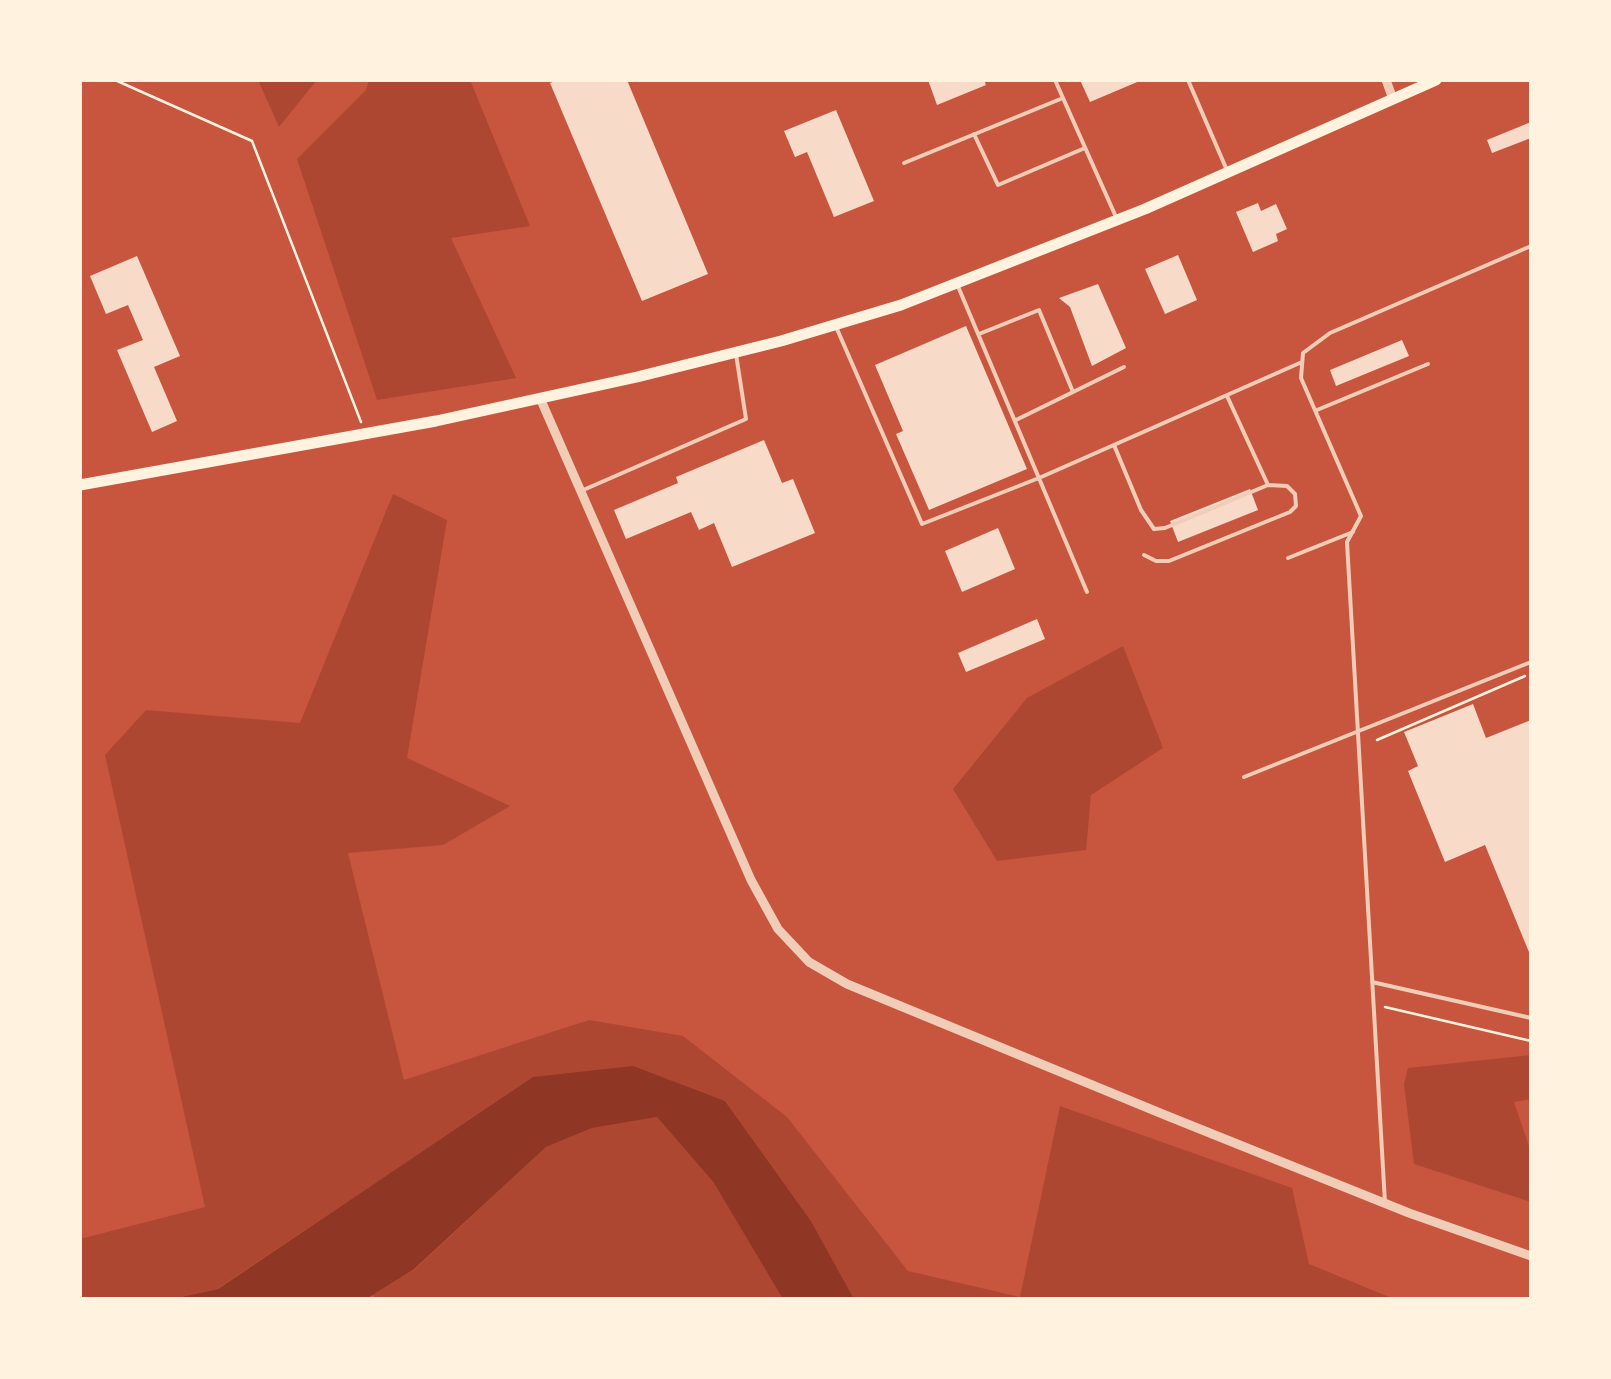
<!DOCTYPE html>
<html>
<head>
<meta charset="utf-8">
<style>
	body { margin:0 }
	#map { position:relative; width:1611px; height:1379px; overflow:hidden; background:#c8553d; font-family:"Nunito Sans",sans-serif }
	canvas { display:block }
	.frame { position:absolute; inset:0; border:82px solid #fff3e0; pointer-events:none }
</style>
</head>
<body>
<div id="map">
<canvas width="1611" height="1379"></canvas>
<div class="frame"></div>
</div>
<script>
const ctx = document.querySelector('canvas').getContext('2d');
ctx.lineJoin = 'round';
function paint(path, color) {
  ctx.fillStyle = color;
  ctx.fill(path, 'evenodd');
}
function toPath(rows) {
  const path = new Path2D();
  for (const r of rows) {
    path.moveTo(r[0], r[1]);
    for (let i = 2; i < r.length; i += 2) path.lineTo(r[i], r[i + 1]);
  }
  return path;
}
function strokePath(path, color, width, dash) {
  ctx.strokeStyle = color;
  ctx.lineWidth = width;
  ctx.lineCap = dash ? 'butt' : 'round';
  ctx.setLineDash(dash || []);
  ctx.stroke(path);
}
paint(toPath([
	[258,80,317,80,279,127],
	[369,80,470,80,530,226,451,238,516,378,377,400,297,159,366,90],
	[393,494,447,520,407,758,510,806,443,845,348,853,404,1080,589,1020,683,1036,787,1117,908,1271,1020,1297,1060,1106,1292,1188,1309,1264,1394,1299,854,1299,811,1221,725,1101,533,1078,217,1289,172,1299,80,1299,80,1239,205,1207,105,755,146,710,300,723],
	[1123,646,1163,748,1091,795,1086,850,997,861,953,789,1027,698],
	[1531,1055,1531,1099,1514,1102,1531,1152,1531,1202,1414,1164,1404,1084,1408,1068],
	[657,1117,714,1183,785,1299,377,1299,372,1295,414,1270,546,1147,592,1128]
]), '#ae4732');
paint(toPath([
	[633,1066,725,1101,811,1221,854,1299,783,1299,714,1183,657,1117,592,1128,546,1147,413,1270,366,1299,172,1299,218,1289,533,1077]
]), '#8f3625');
paint(toPath([
	[557,80,627,80,708,274,642,301,550,83],
	[928,80,984,80,986,85,937,105],
	[1080,80,1142,80,1090,102],
	[836,110,874,201,834,217,807,152,795,157,784,131],
	[1531,122,1531,138,1492,153,1487,140],
	[1258,203,1261,211,1276,204,1287,229,1276,234,1278,241,1253,252,1236,212],
	[1178,255,1197,300,1165,314,1145,269],
	[137,256,180,356,154,367,177,421,152,432,117,350,143,340,128,305,106,314,90,276],
	[1098,284,1126,348,1092,366,1070,307,1059,298],
	[966,326,1027,469,929,510,896,434,903,431,875,365],
	[1402,340,1409,356,1336,386,1330,370],
	[764,440,782,483,793,479,815,533,732,567,714,523,699,530,691,512,626,539,614,510,678,483,676,477],
	[1250,489,1258,510,1178,542,1170,521],
	[998,528,1015,569,962,592,945,551],
	[1037,619,1045,639,966,672,958,653],
	[1473,704,1486,738,1531,720,1531,957,1485,845,1445,862,1408,771,1418,766,1404,732]
]), '#f7dbc8');
strokePath(toPath([
	[115,80,252,141,361,422],
	[1377,740,1525,676],
	[1385,1007,1531,1041]
]), '#fff3e0', 2.5);
strokePath(toPath([
	[1055,80,1116,217],
	[1188,80,1226,168],
	[974,134,998,185,1085,148],
	[904,163,1063,98],
	[957,284,1087,592],
	[837,329,922,524,1039,478,1302,362],
	[979,334,1039,310,1073,392],
	[1227,396,1268,485],
	[1317,410,1428,364],
	[1016,420,1124,367],
	[1114,445,1141,510,1154,529,1165,528,1268,485,1287,486,1295,494,1296,506,1290,512,1169,561,1156,561,1144,555],
	[581,491,746,419,736,354],
	[1288,558,1353,532],
	[1244,777,1531,662],
	[1372,982,1531,1018],
	[1385,1203,1347,542,1361,516,1301,378,1303,353,1330,333,1531,246]
]), '#f1ccb7', 4);
strokePath(toPath([
	[1386,80,1393,99],
	[540,398,751,880,778,929,809,962,847,984,1165,1115,1409,1213,1531,1256]
]), '#f1ccb7', 9);
strokePath(toPath([
	[80,485,436,421,637,377,781,341,901,305,1145,209,1436,80]
]), '#fff3e0', 11);
</script>
</body>
</html>
